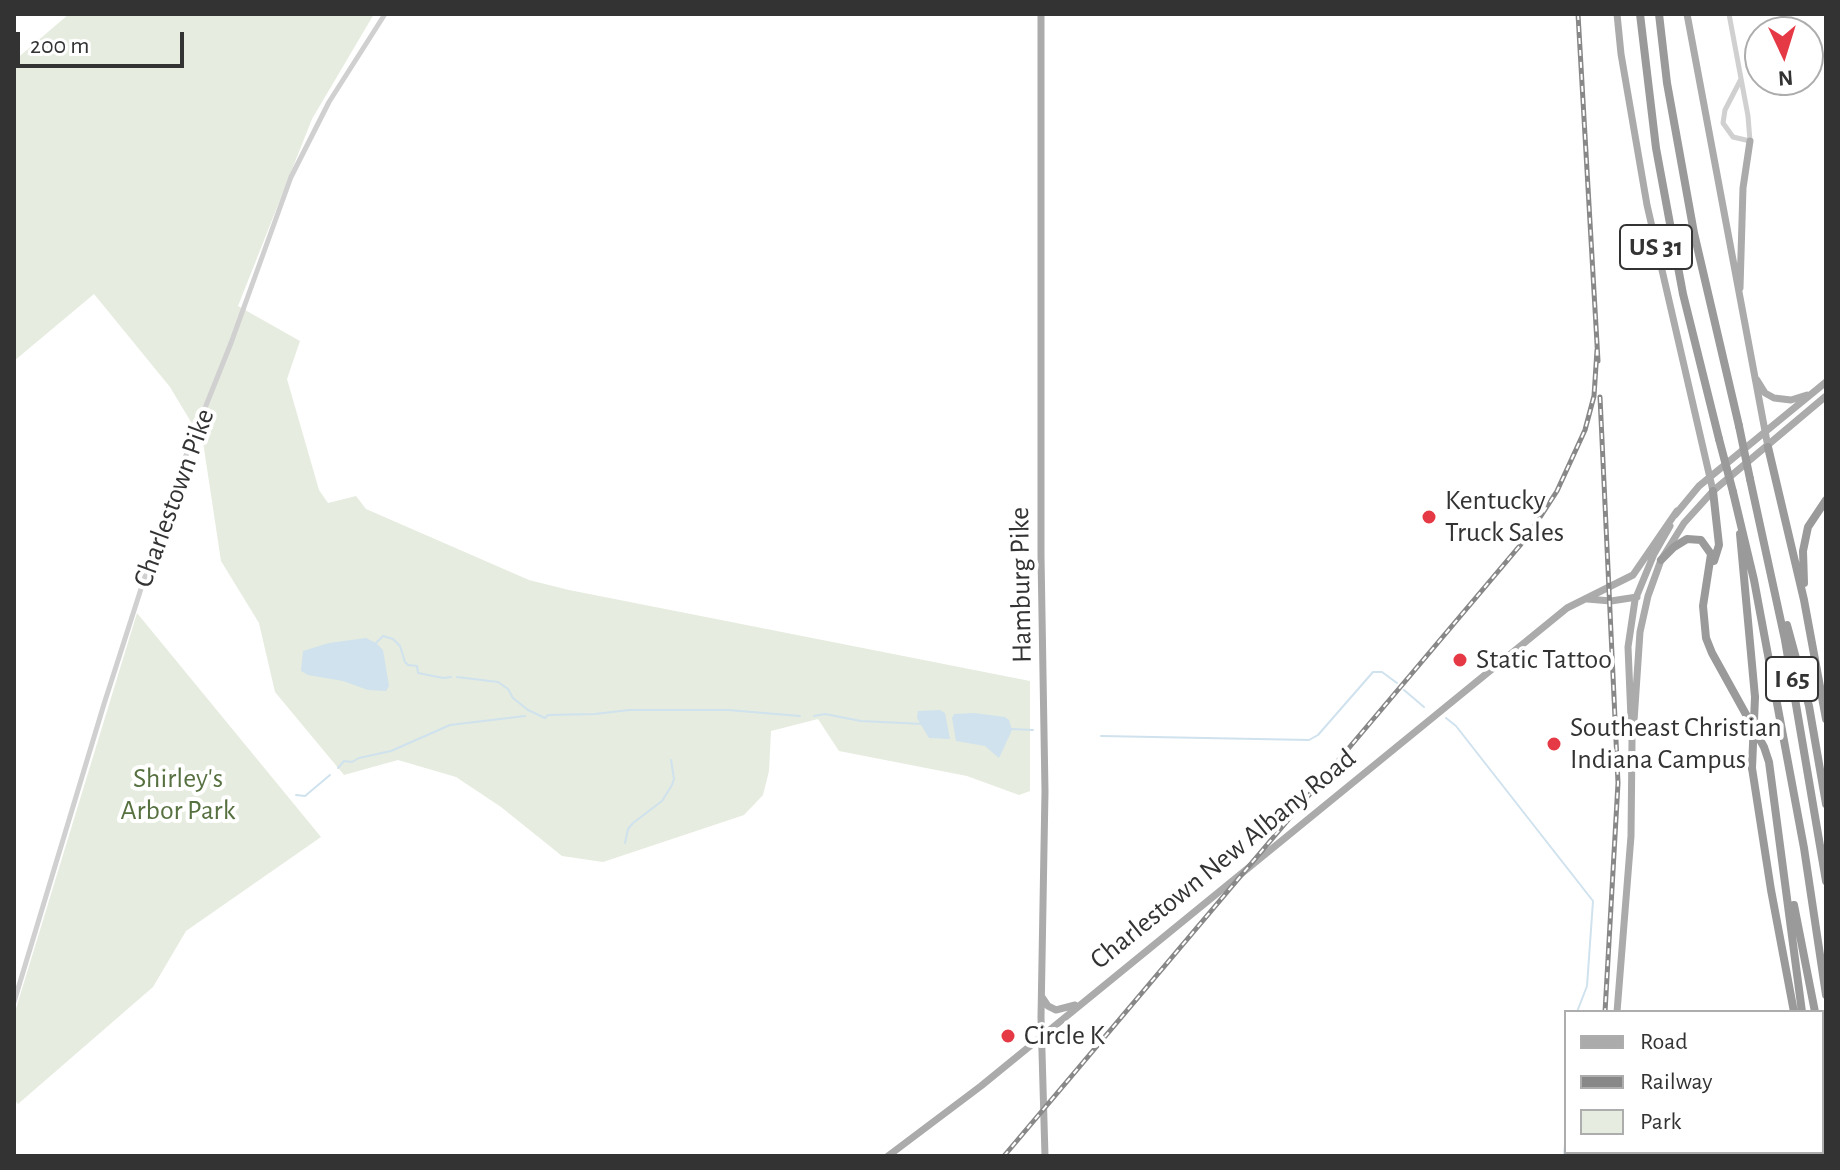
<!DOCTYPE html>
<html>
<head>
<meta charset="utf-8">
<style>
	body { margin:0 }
	#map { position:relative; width:1840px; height:1170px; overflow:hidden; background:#fff; font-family:"Alegreya Sans",sans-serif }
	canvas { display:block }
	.frame { position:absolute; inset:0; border:16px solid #333; pointer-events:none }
	.legend { position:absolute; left:1564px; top:1010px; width:260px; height:144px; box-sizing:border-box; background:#fff; border:2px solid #adadad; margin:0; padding:10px 14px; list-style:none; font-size:24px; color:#333 }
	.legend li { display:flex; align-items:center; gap:16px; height:40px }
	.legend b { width:40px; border:2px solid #adadad }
	.north { position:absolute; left:1744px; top:16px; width:80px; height:80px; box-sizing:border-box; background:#fff; border:2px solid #adadad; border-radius:50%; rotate:176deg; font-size:22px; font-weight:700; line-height:32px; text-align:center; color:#333 }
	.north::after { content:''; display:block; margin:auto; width:28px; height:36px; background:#e63946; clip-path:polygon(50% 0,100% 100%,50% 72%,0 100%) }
	.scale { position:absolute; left:16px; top:32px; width:168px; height:36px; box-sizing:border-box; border:4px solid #333; border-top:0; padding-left:10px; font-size:24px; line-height:28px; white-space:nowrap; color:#333; -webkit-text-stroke:6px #fff; paint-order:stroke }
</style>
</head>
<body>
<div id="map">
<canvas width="1840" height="1170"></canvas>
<div class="frame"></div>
<ul class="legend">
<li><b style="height:10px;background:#ababab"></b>Road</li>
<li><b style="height:10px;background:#888"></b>Railway</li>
<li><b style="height:22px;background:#e6ecdf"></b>Park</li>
</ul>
<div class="north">N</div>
<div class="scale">200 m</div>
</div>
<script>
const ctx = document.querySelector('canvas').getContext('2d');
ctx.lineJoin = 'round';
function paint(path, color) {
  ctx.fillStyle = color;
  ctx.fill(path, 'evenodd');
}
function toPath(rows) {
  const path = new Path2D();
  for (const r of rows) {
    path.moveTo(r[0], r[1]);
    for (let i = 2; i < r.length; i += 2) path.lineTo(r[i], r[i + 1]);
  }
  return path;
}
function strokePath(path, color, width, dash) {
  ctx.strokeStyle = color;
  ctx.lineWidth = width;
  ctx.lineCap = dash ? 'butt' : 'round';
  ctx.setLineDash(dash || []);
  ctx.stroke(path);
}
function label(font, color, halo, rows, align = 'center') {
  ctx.font = font + ' "Alegreya Sans",sans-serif';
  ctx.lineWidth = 8;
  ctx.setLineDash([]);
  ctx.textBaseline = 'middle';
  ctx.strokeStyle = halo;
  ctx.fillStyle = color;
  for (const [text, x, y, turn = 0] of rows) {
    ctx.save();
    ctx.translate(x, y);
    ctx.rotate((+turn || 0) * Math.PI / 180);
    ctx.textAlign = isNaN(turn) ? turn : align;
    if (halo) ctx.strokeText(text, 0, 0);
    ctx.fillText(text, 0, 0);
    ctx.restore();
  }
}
paint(toPath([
	[69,14,374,14,312,119,238,306,300,341,287,379,319,490,328,503,356,496,366,509,529,580,569,590,1030,681,1030,791,1019,795,967,776,839,751,818,719,771,731,769,771,763,795,744,815,603,862,562,856,501,807,456,777,398,760,344,775,275,692,259,623,221,561,203,442,170,387,94,294,14,361,14,61],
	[137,613,321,837,186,931,153,987,18,1104,14,1099,14,1015]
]), '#e6ecdf');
paint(toPath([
	[366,638,376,643,383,650,389,686,386,691,368,690,343,681,308,675,301,671,303,651,329,643],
	[940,710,945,713,950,739,929,738,917,718,918,711],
	[974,713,1005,717,1009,720,1012,730,999,758,985,746,956,741,952,718,954,714]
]), '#cfe2ee');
strokePath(toPath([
	[376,643,383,636,393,639,400,646,405,662,408,665,417,666,418,673,443,678,451,677],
	[457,677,498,682,508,689,513,698,528,710,545,718,548,715,595,714,629,710,728,710,800,716],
	[1404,690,1424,707],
	[814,716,825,714,861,721,923,724],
	[1446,718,1456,726,1593,901,1587,986,1577,1012],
	[1011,729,1033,730],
	[1101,736,1309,740,1318,735,1373,672,1382,672,1397,683],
	[338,768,344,761,352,762,359,758,391,751,450,725,525,716],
	[296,795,305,796,330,775],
	[625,843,628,829,633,823,662,801,672,785,674,779,671,760],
	[1564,1156,1566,1132]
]), '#cfe2ee', 2);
strokePath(toPath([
	[1729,14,1748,116,1750,141,1733,137,1723,123,1725,110,1741,79],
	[14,1002,104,704,175,483,231,343,291,177,329,102,385,14]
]), '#d0d0d0', 5);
strokePath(toPath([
	[1041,14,1041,556,1045,791,1041,1017,1045,1156],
	[1617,14,1621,54,1647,205,1713,491],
	[1687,14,1768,447],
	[1740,288,1743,188,1750,141],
	[1757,380,1765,393,1774,398,1791,400,1807,395],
	[1675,515,1699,486,1826,382],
	[1587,599,1611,601,1637,597],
	[1633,736,1640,632,1648,596,1661,560,1684,523,1713,491,1826,396],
	[1042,997,1048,1006,1056,1010,1075,1005],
	[1617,1012,1631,836,1632,742,1628,647,1635,600,1654,554,1670,526],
	[888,1156,981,1086,1567,608,1633,575,1677,511],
	[1604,1156,1604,1152]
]), '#ababab', 7);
strokePath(toPath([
	[1640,14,1656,148,1683,294,1719,439],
	[1659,14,1667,83,1694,233,1739,426],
	[1768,447,1804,600,1826,719],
	[1750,479,1785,640,1826,881],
	[1713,491,1719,545,1714,561],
	[1733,492,1754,580,1804,848,1826,995],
	[1740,534,1755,697],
	[1661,560,1674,547,1687,539,1701,540,1711,554,1703,606,1706,638,1712,653,1764,747,1769,762,1802,1012],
	[1804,583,1803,551,1808,527,1826,500],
	[1787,625,1809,706,1826,804],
	[1752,768,1771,890,1794,1012],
	[1794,905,1815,1012],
	[1822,1049,1826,1070],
	[1822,1130,1826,1152]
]), '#9a9a9a', 8);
const rail = toPath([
	[1578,14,1598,361],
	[1600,397,1618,783,1605,1012],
	[1004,1156,1528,536,1557,491,1585,430,1594,396,1597,350],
	[1593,1156,1593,1152]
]);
strokePath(rail, '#888', 5);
strokePath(rail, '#fff', 2, [6]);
strokePath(toPath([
	[1739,426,1750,479],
	[1719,439,1733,492],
	[1752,768,1755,697]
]), '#9a9a9a', 8);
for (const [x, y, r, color] of [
	[1429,517,8,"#e63946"],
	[1460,660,8,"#e63946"],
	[1554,744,8,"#e63946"],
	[1008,1036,8,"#e63946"]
]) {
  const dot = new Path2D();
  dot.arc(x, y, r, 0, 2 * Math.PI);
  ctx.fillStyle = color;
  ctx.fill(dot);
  strokePath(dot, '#fff', 3);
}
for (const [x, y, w] of [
	[1656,247,72],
	[1792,679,52]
]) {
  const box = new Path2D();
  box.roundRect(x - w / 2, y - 22, w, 44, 6);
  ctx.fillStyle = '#fff';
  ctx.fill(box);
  strokePath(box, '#333', 2);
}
label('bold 26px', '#333', null, [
	["US 31",1656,247],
	["I 65",1792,679]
]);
label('28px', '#333', '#fff', [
	["Charlestown Pike",174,498,-70],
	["Hamburg Pike",1021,585,-91],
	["Charlestown New Albany Road",1223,859,-39]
]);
label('28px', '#333', '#fff', [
	["Kentucky",1445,501],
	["Truck Sales",1445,533],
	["Static Tattoo",1476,660],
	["Southeast Christian",1570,728],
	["Indiana Campus",1570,760],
	["Circle K",1024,1036]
], 'left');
label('28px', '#56703f', '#fff', [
	["Shirley's",178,779],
	["Arbor Park",178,811]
]);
</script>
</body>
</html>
